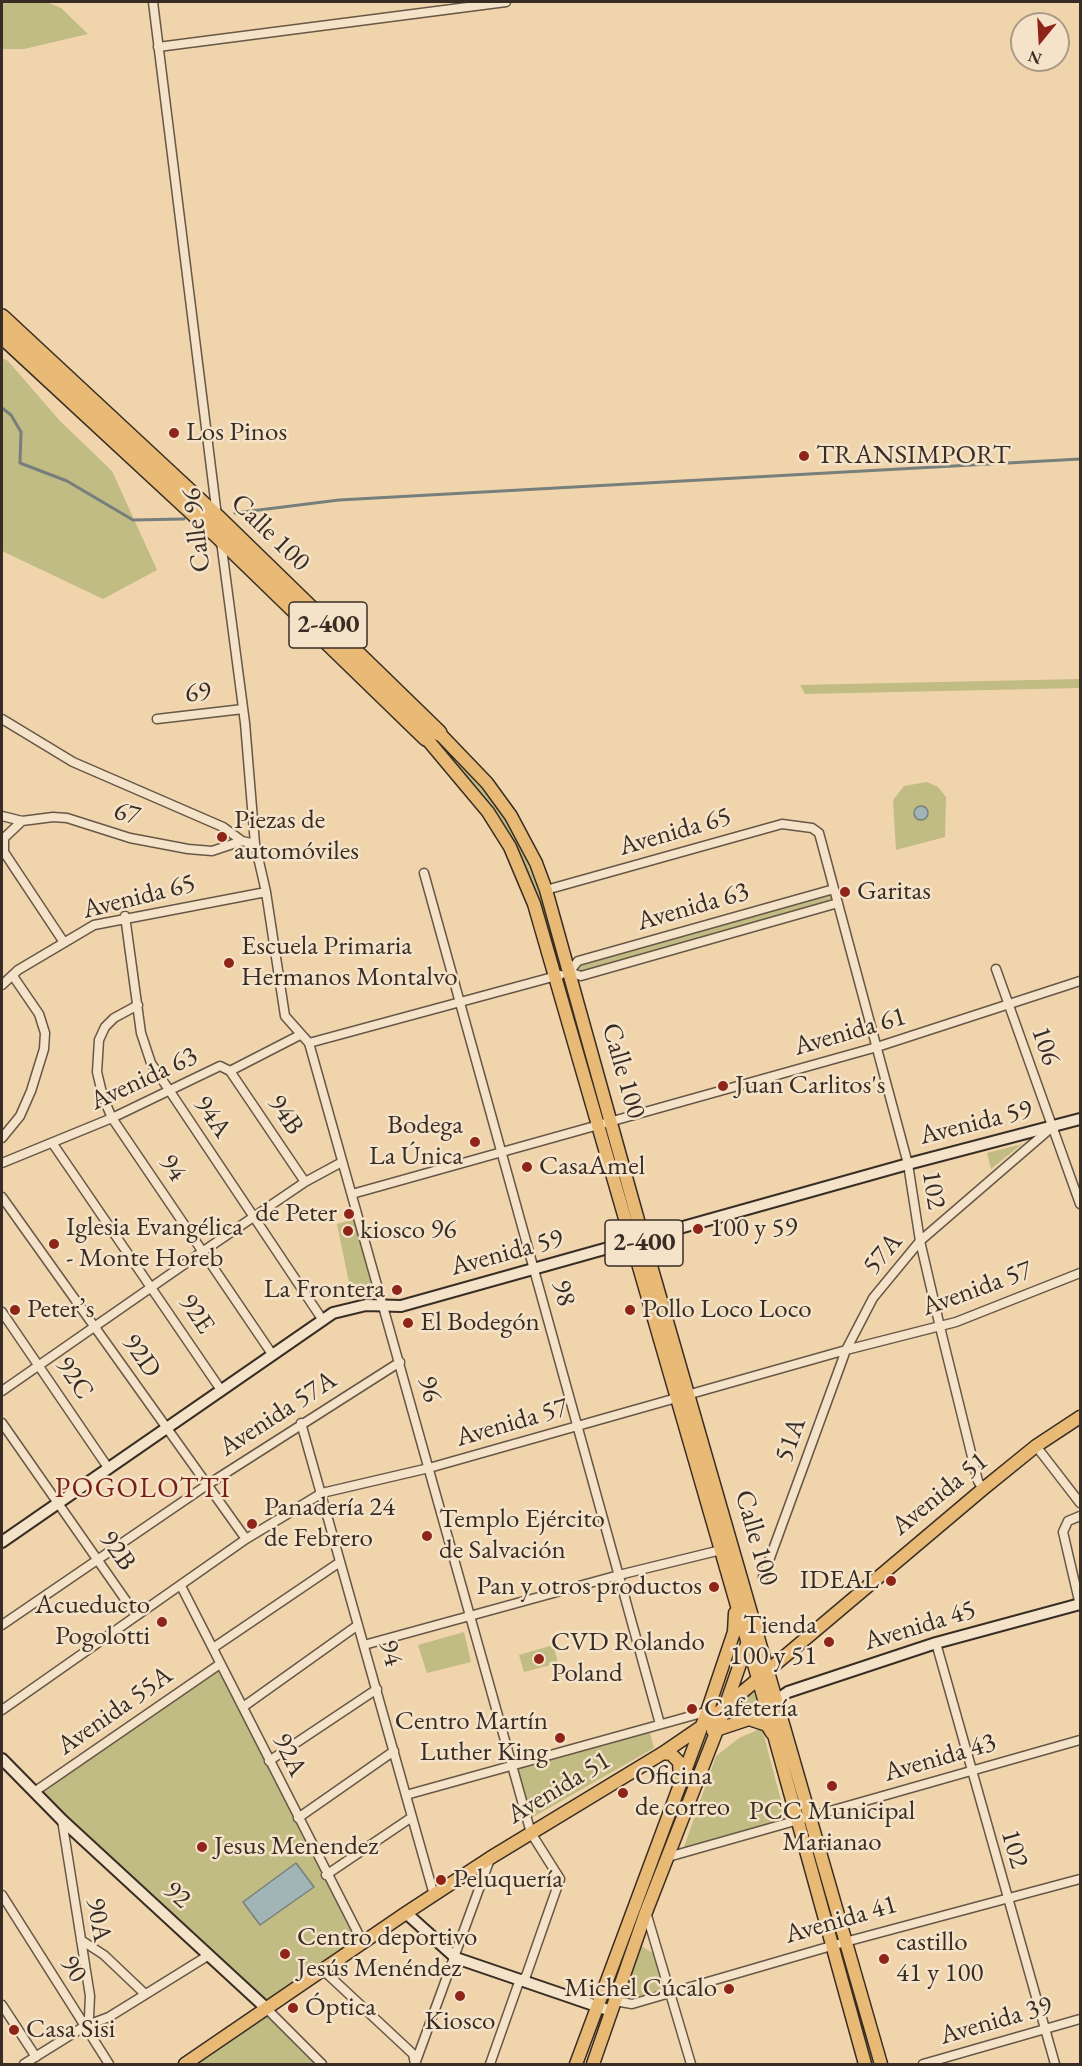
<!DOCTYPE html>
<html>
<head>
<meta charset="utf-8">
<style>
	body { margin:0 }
	#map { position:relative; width:1082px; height:2066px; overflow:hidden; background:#f0d4ac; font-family:"EB Garamond",serif }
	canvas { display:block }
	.frame { position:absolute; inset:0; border:3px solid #382d24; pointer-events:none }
	.north { position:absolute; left:1010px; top:12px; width:60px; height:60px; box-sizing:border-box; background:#f5e3c9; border:2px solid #a99a87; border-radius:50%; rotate:198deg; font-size:16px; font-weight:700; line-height:24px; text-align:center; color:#382d24 }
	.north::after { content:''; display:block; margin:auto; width:21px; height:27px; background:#8f2418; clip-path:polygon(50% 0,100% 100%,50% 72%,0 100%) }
</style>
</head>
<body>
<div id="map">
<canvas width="1082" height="2066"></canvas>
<div class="frame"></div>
<div class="north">N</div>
</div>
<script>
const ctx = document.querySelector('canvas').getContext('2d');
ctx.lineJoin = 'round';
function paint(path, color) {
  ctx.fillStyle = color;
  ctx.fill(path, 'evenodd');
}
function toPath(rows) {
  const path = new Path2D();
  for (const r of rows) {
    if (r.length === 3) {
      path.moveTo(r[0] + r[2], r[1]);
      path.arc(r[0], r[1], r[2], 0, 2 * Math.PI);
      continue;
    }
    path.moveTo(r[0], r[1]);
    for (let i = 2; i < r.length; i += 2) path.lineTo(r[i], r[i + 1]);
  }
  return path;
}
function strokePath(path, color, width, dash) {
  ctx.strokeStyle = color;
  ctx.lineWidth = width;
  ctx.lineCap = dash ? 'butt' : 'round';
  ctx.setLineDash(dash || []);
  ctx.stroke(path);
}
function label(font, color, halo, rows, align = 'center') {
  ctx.font = font + ' "EB Garamond",serif';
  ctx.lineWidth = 5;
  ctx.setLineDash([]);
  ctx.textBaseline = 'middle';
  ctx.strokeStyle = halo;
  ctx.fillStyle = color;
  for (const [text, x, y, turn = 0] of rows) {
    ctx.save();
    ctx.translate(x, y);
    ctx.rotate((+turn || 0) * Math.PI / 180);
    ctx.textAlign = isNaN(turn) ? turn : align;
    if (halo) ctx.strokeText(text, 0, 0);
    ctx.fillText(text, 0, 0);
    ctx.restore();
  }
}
paint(toPath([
	[2,2,47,2,61,8,88,34,24,49,2,49],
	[2,358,8,361,60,421,112,471,157,570,103,599,2,551],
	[1080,679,1080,688,805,694,800,685],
	[431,733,499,807,518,842,541,894,562,971,559,972,537,896,515,844,495,809,430,735],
	[927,782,938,787,946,797,945,837,896,850,893,800,904,786],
	[832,892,834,901,580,973,574,971,579,964],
	[564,978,604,1118,602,1119,561,979],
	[1022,1144,991,1169,987,1153],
	[354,1219,373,1288,370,1296,366,1297,352,1297,337,1224],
	[464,1632,471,1662,427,1673,418,1645],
	[553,1645,558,1663,524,1672,519,1655],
	[220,1664,362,1941,266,2008,322,2064,185,2064,265,2008,34,1792],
	[754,1693,758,1699,736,1718,726,1720,725,1717,744,1697],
	[773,1708,875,2064,870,2064],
	[648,1726,654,1748,528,1820,513,1765],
	[760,1729,763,1732,786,1820,684,1847,716,1756,739,1738],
	[641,1946,653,1953,665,1992,630,2001,623,1998]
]), '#c1bb84');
const water = toPath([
	[921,813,7],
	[296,1863,314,1887,260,1925,243,1902,296,1863]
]);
paint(water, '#a1b5b6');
strokePath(water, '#777f7c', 1.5);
strokePath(toPath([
	[2,408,11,415,21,432,20,463,67,481,133,520,184,519],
	[235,513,339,500,1080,459]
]), '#777f7c', 3);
const street = toPath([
	[153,2,217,516],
	[158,47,506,2],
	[221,541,245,723,255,844,266,892,285,1016,309,1043],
	[2,719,73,762,223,827,242,841,255,844],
	[157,719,243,709],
	[2,816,22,821,53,817,67,818,130,838,188,849,212,851,242,841],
	[22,821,4,838,4,852,63,941],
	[424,873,660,1724],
	[834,889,578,961,569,972,581,976,838,903],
	[546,890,782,824,812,828,819,833,908,1164,920,1241,940,1327,978,1481,983,1489],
	[125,916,141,1033,151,1063,322,1319],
	[996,969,1080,1204],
	[2,985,18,970,94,925,266,892],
	[138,1005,114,1018,105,1027,99,1040,97,1072,103,1097,112,1118,272,1354],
	[309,1043,531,1833,560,1879,526,1976,519,1982,490,2064],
	[309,1043,560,975],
	[230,1071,300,1035],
	[2,1138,20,1116,31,1091,44,1049,45,1033,39,1014,13,976],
	[53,1144,221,1390],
	[2,1163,112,1118,220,1066,230,1071,305,1182],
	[352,1194,877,1047,1080,981],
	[2,1197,246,1539],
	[2,1312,109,1469],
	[2,1391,202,1252,305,1182,342,1162],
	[2,1423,136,1615],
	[301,1423,434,1895],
	[1036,1446,1080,1503],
	[1080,1516,1068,1521,1063,1532,1080,1605],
	[763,1577,846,1350,873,1298,920,1241,1051,1128],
	[181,1586,362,1941],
	[2,1625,207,1485,400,1362],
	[936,1643,1055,2064],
	[364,1645,619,1575,721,1550],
	[213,1648,340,1562],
	[243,1707,358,1625],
	[2,1710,246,1539,322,1493,429,1468,846,1350,956,1322,1080,1273],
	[269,1761,377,1689],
	[34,1792,220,1664],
	[406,1795,709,1711],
	[298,1818,394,1751],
	[62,1820,90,1996,89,2017,85,2026],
	[668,1857,1080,1740],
	[326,1875,412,1817],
	[2,1895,109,2064],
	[646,1912,691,2064],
	[81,1940,104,1955,144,1993],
	[323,1970,413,2054,415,2064],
	[615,2001,632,2004,845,1942,1080,1879],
	[2,2005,36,2057],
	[266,2008,322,2064],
	[24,2064,85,2026,109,2017,209,1955],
	[415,2064,490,1859],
	[923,2064,1080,2019]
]);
const secondary = toPath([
	[2,1542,333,1313,366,1305,401,1306,908,1164,1080,1119],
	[749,1719,788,1692,936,1643,1080,1604],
	[2,1759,62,1820,266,2008],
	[406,1913,456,1958,611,2011]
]);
const primary = toPath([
	[439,733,487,783,511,816,536,863,546,890,643,1238,881,2064],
	[426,738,488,812,510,847,534,904,766,1706,865,2064],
	[713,1731,749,1719,767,1725,772,1733],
	[663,1753,671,1754,679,1762,680,1777],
	[185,2064,406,1913,490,1858,663,1753,701,1727,983,1489,1036,1446,1080,1417],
	[576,2064,707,1712,734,1632,735,1613],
	[593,2064,646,1912,717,1730,748,1641]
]);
const highway = toPath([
	[2,317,217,517,439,733],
	[2,336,220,538,426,738]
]);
strokePath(street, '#665746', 11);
strokePath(secondary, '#382d24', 14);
strokePath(primary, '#382d24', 15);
strokePath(highway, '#382d24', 18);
strokePath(street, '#f5e3c9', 8);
strokePath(secondary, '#f5e3c9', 10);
strokePath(primary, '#e8ba76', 12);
strokePath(highway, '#e8ba76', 15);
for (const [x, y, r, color] of [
	[174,433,6,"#8f2418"],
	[804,456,6,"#8f2418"],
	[222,837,6,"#8f2418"],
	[845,892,6,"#8f2418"],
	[229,963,6,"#8f2418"],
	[723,1086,6,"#8f2418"],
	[475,1142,6,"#8f2418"],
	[527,1167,6,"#8f2418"],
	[349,1214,6,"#8f2418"],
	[698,1229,6,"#8f2418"],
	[348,1231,6,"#8f2418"],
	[54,1244,6,"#8f2418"],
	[397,1290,6,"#8f2418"],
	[15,1310,6,"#8f2418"],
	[630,1310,6,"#8f2418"],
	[408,1323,6,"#8f2418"],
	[252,1524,6,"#8f2418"],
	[427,1536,6,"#8f2418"],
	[891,1581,6,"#8f2418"],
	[714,1587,6,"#8f2418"],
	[162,1622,6,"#8f2418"],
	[829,1642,6,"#8f2418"],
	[539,1659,6,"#8f2418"],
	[692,1709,6,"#8f2418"],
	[560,1738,6,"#8f2418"],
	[832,1786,6,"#8f2418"],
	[623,1793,6,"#8f2418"],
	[202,1847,6,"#8f2418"],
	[441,1880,6,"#8f2418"],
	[285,1954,6,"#8f2418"],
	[884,1959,6,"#8f2418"],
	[729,1989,6,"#8f2418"],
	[460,1996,6,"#8f2418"],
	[293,2008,6,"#8f2418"],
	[14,2030,6,"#8f2418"]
]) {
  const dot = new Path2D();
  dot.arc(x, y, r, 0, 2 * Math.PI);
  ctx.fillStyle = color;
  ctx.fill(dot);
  strokePath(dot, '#f5e3c9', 2);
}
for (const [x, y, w] of [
	[328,625,78],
	[644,1243,78]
]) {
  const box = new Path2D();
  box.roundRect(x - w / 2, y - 23, w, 46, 4.5);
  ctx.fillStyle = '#f5e3c9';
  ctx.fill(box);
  strokePath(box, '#382d24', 1.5);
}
label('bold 26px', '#382d24', null, [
	["2-400",328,625],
	["2-400",644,1243]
]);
label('27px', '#382d24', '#f5e3c9', [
	["Los Pinos",186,433],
	["TRANSIMPORT",816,456],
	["Piezas de",234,821],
	["automóviles",234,852],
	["Garitas",857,892],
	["Escuela Primaria",241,947],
	["Hermanos Montalvo",241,978],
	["Juan Carlitos's",735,1086],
	["Bodega",463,1126,"right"],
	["La Única",463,1157,"right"],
	["CasaAmel",539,1167],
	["de Peter",337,1214,"right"],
	["Iglesia Evangélica",66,1228],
	["- Monte Horeb",66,1259],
	["100 y 59",710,1229],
	["kiosco 96",360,1231],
	["La Frontera",385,1290,"right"],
	["Peter’s",27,1310],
	["Pollo Loco Loco",642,1310],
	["El Bodegón",420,1323],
	["Panadería 24",264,1508],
	["de Febrero",264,1539],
	["Templo Ejército",439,1520],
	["de Salvación",439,1551],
	["IDEAL",879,1581,"right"],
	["Pan y otros productos",702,1587,"right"],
	["Acueducto",150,1606,"right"],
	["Pogolotti",150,1637,"right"],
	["Tienda",817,1626,"right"],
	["100 y 51",817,1657,"right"],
	["CVD Rolando",551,1643],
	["Poland",551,1674],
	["Cafetería",704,1709],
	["Centro Martín",548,1722,"right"],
	["Luther King",548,1753,"right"],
	["Oficina",635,1777],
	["de correo",635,1808],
	["PCC Municipal",832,1812,"center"],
	["Marianao",832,1843,"center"],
	["Jesus Menendez",214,1847],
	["Peluquería",453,1880],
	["Centro deportivo",297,1938],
	["Jesús Menéndez",297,1969],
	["castillo",896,1943],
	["41 y 100",896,1974],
	["Michel Cúcalo",717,1989,"right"],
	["Óptica",305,2008],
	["Kiosco",460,2022,"center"],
	["Casa Sisi",26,2030]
], 'left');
label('27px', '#382d24', '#f5e3c9', [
	["Calle 96",197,530,-97],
	["Calle 100",270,533,44],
	["69",198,693,-7],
	["67",127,814,15],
	["Avenida 65",675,832,-16],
	["Avenida 65",139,897,-14],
	["Avenida 63",693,907,-16],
	["Avenida 61",850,1032,-16],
	["106",1045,1046,71],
	["Calle 100",623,1071,74],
	["Avenida 63",144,1079,-25],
	["94B",285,1115,56],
	["94A",212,1117,55],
	["Avenida 59",976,1123,-14],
	["94",172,1168,56],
	["102",933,1190,81],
	["Avenida 59",507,1253,-15],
	["57A",883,1254,-50],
	["Avenida 57",977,1289,-20],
	["98",563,1293,75],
	["92E",196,1314,56],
	["92D",141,1356,55],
	["92C",74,1378,56],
	["96",429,1389,75],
	["Avenida 57A",278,1414,-33],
	["Avenida 57",512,1423,-16],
	["51A",791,1440,-70],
	["Avenida 51",940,1494,-39],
	["Calle 100",756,1538,74],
	["92B",117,1551,55],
	["Avenida 45",920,1626,-17],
	["94",390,1653,74],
	["Avenida 55A",115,1711,-35],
	["92A",289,1755,64],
	["Avenida 43",940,1758,-16],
	["Avenida 51",559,1788,-31],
	["102",1014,1849,74],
	["92",177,1895,42],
	["90A",98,1920,80],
	["Avenida 41",841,1920,-16],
	["90",73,1969,58],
	["Avenida 39",996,2021,-16]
]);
ctx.letterSpacing = '1.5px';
label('28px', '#7a1f14', '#f5e3c9', [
	["POGOLOTTI",143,1489]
]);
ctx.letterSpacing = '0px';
</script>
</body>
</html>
